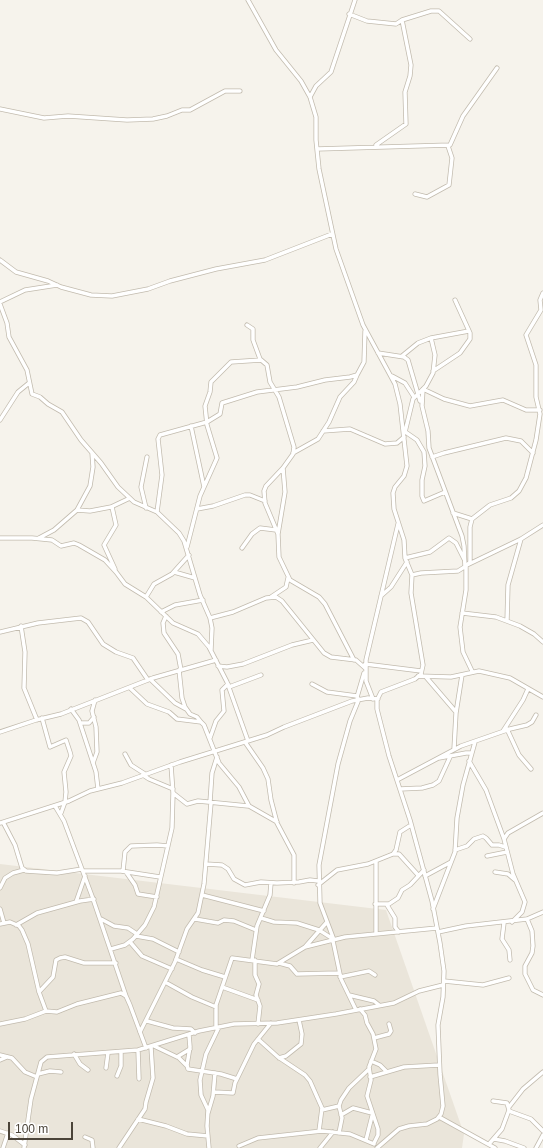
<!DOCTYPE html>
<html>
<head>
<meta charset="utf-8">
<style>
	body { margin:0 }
	#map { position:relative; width:543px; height:1148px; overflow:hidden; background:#f6f3ec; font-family:Helvetica,sans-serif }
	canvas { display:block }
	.scale { position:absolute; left:8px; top:1122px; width:65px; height:18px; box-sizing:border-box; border:2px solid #4b4439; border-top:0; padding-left:5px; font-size:12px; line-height:14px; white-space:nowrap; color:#4b4439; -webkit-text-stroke:3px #fff; paint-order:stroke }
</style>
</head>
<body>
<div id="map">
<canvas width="543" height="1148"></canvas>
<div class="scale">100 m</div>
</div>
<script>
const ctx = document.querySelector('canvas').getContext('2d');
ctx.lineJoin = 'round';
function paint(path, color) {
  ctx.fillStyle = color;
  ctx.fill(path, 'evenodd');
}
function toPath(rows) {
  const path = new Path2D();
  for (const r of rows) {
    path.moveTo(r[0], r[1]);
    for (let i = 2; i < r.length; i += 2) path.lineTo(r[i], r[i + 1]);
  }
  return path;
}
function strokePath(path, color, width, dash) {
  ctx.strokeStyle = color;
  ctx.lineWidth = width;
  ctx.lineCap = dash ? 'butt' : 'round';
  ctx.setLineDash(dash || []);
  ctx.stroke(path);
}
paint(toPath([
	[0,864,386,910,464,1134,462,1148,0,1148]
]), '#eae5da');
const street = toPath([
	[248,0,276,50,301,81,310,97,316,117,316,140,319,169,336,249,363,325,395,384,400,404,407,466,404,476,395,487,393,493,394,509,404,540,405,558,412,575],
	[349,14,367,21,396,24,402,20,431,11,439,11,470,39],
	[310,97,316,86,331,72,355,0],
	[0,109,44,118,68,116,127,120,153,119,167,116,182,110,190,110,225,91,240,91],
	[376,145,406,124,405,92,410,76,411,65,402,20],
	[317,149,450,145,463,116,497,68],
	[415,194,427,197,449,185,452,158,448,146],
	[0,260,16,272,48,281,61,287,91,295,112,296,148,289,170,281,216,269,265,260,332,234],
	[0,302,25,290,57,285],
	[0,304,7,323,9,337,27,370,32,394,40,397,48,404,62,412,81,440,101,463,118,487,134,502,157,512,179,533,184,541,200,595,210,618,212,628,211,650],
	[247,325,253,329,253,340,260,359,267,365,270,382,279,397,294,447,293,454,283,468,266,486,264,491,265,503,278,534,279,557,290,580,319,597,325,604,354,660],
	[378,353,404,357,408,360,420,401],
	[402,356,418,343,431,338,469,331],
	[433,371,460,353,470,339,470,333,455,300],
	[392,376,405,383,414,397],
	[423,389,422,406,428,431,429,448,462,536,464,546,465,567],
	[423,389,444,399,470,406,503,400,526,410,540,410],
	[0,420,18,392,29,383],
	[323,431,350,429,385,444,397,443,404,437],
	[404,431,417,440,424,452,425,466,422,480,422,496,424,501,445,492],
	[405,432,413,399,426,386,433,373,435,355,431,338],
	[293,453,318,439,329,422,340,397,354,382,357,375],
	[432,457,444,453,506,438,521,441,533,453],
	[204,487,217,458,207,425,205,406,210,392,211,382,231,362,261,360],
	[112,507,116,525,104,545,115,569],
	[146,508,141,487,147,457],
	[197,509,213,506,245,495,250,495,265,501],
	[77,510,90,511,111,507,130,498],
	[157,512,162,475,158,439,160,435,207,422,220,414,222,403,257,392,297,387,325,380,350,377,357,375,364,362,365,331],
	[453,513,472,519],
	[278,534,285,492,283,468],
	[0,538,32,538,52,540,61,546,74,543,79,545,105,560,116,572,125,584,146,597,173,623,198,634,209,647,227,682,248,741],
	[39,538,54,530,77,510,90,486,93,467,92,453],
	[187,547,200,496,204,487,191,426],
	[242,548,252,534,260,528,276,530],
	[405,558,430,552,449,538,456,543,464,559],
	[467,565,521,539,543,525],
	[466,566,466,590,460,627,463,652,472,671],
	[174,572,195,578],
	[381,596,391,587,407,562],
	[146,597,154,584,172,574,189,555],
	[271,597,286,587,288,578],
	[161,612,175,605,203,600],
	[462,613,496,617,520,626,534,634,543,642],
	[166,616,163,623,164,633,178,654,181,670],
	[210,618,233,612,266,598,276,597,282,601,324,653,331,657,356,660,365,668],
	[507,621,508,585,521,539],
	[21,626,25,652,24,688,37,720],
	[0,632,38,623,81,618,88,622,103,644,116,652,133,658,148,680],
	[365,664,421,671],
	[218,666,227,667,243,664,292,645,313,640],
	[179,670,182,698,185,707,190,714,197,717,201,722],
	[418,676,451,677,479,671,510,678,543,697],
	[426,677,456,712],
	[150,679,175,703,186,709],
	[312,684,327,692,357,696],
	[229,687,261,675],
	[130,688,147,704,169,712,177,719,201,722,204,725,219,763,239,787,249,806,277,822],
	[357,697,364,673],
	[373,699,366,681,366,660,398,524],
	[71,709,79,720,96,772,98,789],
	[42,718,50,747,66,740,70,752,71,756,64,772,66,792,65,802,61,813],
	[80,723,89,723,94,717],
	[507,729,519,755,531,769],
	[503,731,523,700,528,689],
	[0,732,36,720,61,714,153,678,216,660],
	[210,738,216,721,224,711,222,690,228,684],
	[245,742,263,768,268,779,271,800,277,823,294,855,294,883],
	[454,749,456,713,462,675],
	[125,754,131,765,145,774],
	[439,758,466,753,471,753],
	[469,761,486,790,504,839],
	[93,763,97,752,96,727,92,711,95,700],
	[143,775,149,779,173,789],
	[397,780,461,746,510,729,527,725,532,722,536,715],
	[400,789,422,788,433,785,439,781,450,757],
	[173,793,187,804,198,801,248,806],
	[210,802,212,773,217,757],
	[55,806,64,821,92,896,126,996],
	[3,822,15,845,22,868,26,871,57,873,82,869],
	[0,823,69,801,90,791,122,783,180,762,267,735,284,727,352,701,368,698,378,699],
	[455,850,467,846,474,839,483,836,486,838,492,845,499,845,505,847],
	[393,854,399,854,418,875],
	[487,856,507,852],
	[376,861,376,934],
	[206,864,222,865,228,869,234,879,245,885,261,882,277,883,299,882,310,880,318,881],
	[83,871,121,871,160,877],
	[123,871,125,852,131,846,157,845,168,846],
	[126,872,135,885,138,894,157,897],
	[495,872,508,874,515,880],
	[425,876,451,862],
	[318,885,337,870,368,864,393,854,396,850,400,832,411,825],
	[0,888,5,878,13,873,24,870],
	[202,895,264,911],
	[76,902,85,876],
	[375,904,389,904,398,898,402,890,410,885,424,870],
	[387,905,395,918,395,927,399,932],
	[0,909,4,923],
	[433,909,455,852,457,818,463,785,475,742],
	[261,918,274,922,297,923,319,930],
	[101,919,114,926,128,928,137,934],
	[195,919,218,923,224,920,234,921,256,930],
	[527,919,532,931,533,946,532,953,525,966,525,974,533,990,543,995],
	[512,922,522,912,525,902,513,874,504,839,508,833,543,813],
	[504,923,502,939,509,950,510,960],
	[0,924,10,922,19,926,22,930,28,944,39,992,46,1011,57,1012,77,1004,121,993,126,996,130,1005,146,1048],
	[16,925,37,913,80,901,94,899],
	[319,930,333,939],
	[438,932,466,926,527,919,543,912],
	[136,936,153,939,179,952],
	[334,940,320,903,319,865,338,764,350,721,359,699],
	[333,941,341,979,356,1010],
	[130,942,142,956,172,969],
	[305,947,327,922],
	[111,949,125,945,133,939,145,925,154,907,172,828,173,793,171,765],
	[176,959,202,970,225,977],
	[252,960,257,926,270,895,271,883],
	[255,960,255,975,259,984,256,995,260,1006,258,1024],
	[279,963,290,966,297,974,339,973],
	[340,977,369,971,375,975],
	[444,981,483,985,509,978],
	[165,982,192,997,216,1007],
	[222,987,258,1000],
	[39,992,53,977,56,960,60,958,65,957,84,963,116,963],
	[349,995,374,1001,379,1005],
	[360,1009,365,1015,367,1023,373,1034,376,1049,369,1067,371,1080,367,1096,378,1129,378,1135,374,1143],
	[147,1021,173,1028,191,1029,195,1033],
	[0,1024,25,1019,46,1011],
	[216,1028,216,1005,232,958,277,964,305,947,345,937,437,928],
	[140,1032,175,962,187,929,198,913,204,884,211,803],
	[189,1035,190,1047,187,1065,188,1069,221,1074,237,1079],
	[374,1038,389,1034,391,1031,389,1024],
	[258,1039,278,1057,305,1075,310,1081,322,1108,319,1131],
	[154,1046,177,1057,190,1049],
	[138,1050,139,1079],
	[74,1054,80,1064,88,1070],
	[0,1055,12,1058,25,1072,37,1077],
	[178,1057,187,1066],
	[279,1058,286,1056,301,1044,302,1034,299,1020],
	[0,1060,7,1057],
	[371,1061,380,1065,387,1072],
	[106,1068,108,1053],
	[38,1074,50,1071,61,1072],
	[117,1076,121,1066,121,1052],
	[370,1077,404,1067,439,1065],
	[214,1092,233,1093,235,1083,254,1044,271,1023],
	[509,1107,523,1089,543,1072],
	[322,1110,339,1106],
	[509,1111,531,1119,543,1131],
	[208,1113,213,1096,215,1073],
	[341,1115,353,1108,372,1113],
	[439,1117,495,1148],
	[138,1119,166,1126,187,1134,208,1136],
	[0,1131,12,1135,25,1145],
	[339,1133,342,1118,339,1106,341,1100,349,1088,369,1069],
	[85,1137,92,1140,93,1148],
	[494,1139,505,1141,524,1148],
	[366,1140,372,1116],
	[489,1144,502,1129,509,1110,507,1103,493,1101],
	[239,1146,258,1138,322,1131,350,1134,374,1144],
	[3,1148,8,1133],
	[24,1148,31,1099,41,1062,47,1057,138,1050,199,1031,234,1024,277,1023,336,1014,394,1003,419,991,443,985],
	[119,1148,145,1109,146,1102,153,1078,151,1047],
	[209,1148,207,1126,208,1110,201,1095,200,1080,206,1054,219,1027],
	[320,1148,333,1132],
	[377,1148,399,1129,409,1126,427,1124,437,1119,441,1114,443,1106,440,1074,438,1025,443,997,444,971,440,943,432,901,410,820,389,756,377,709,377,700,381,692,415,679,421,674,423,665,411,593,412,575,421,573,458,571,466,566,470,562,470,527,472,519,490,505,511,498,519,491,526,478,536,440,540,414,536,397,536,365,526,335,541,310,540,300,543,293],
	[536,1148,543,1135]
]);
strokePath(street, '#c2bbae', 5);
strokePath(street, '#fff', 3.5);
</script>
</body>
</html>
